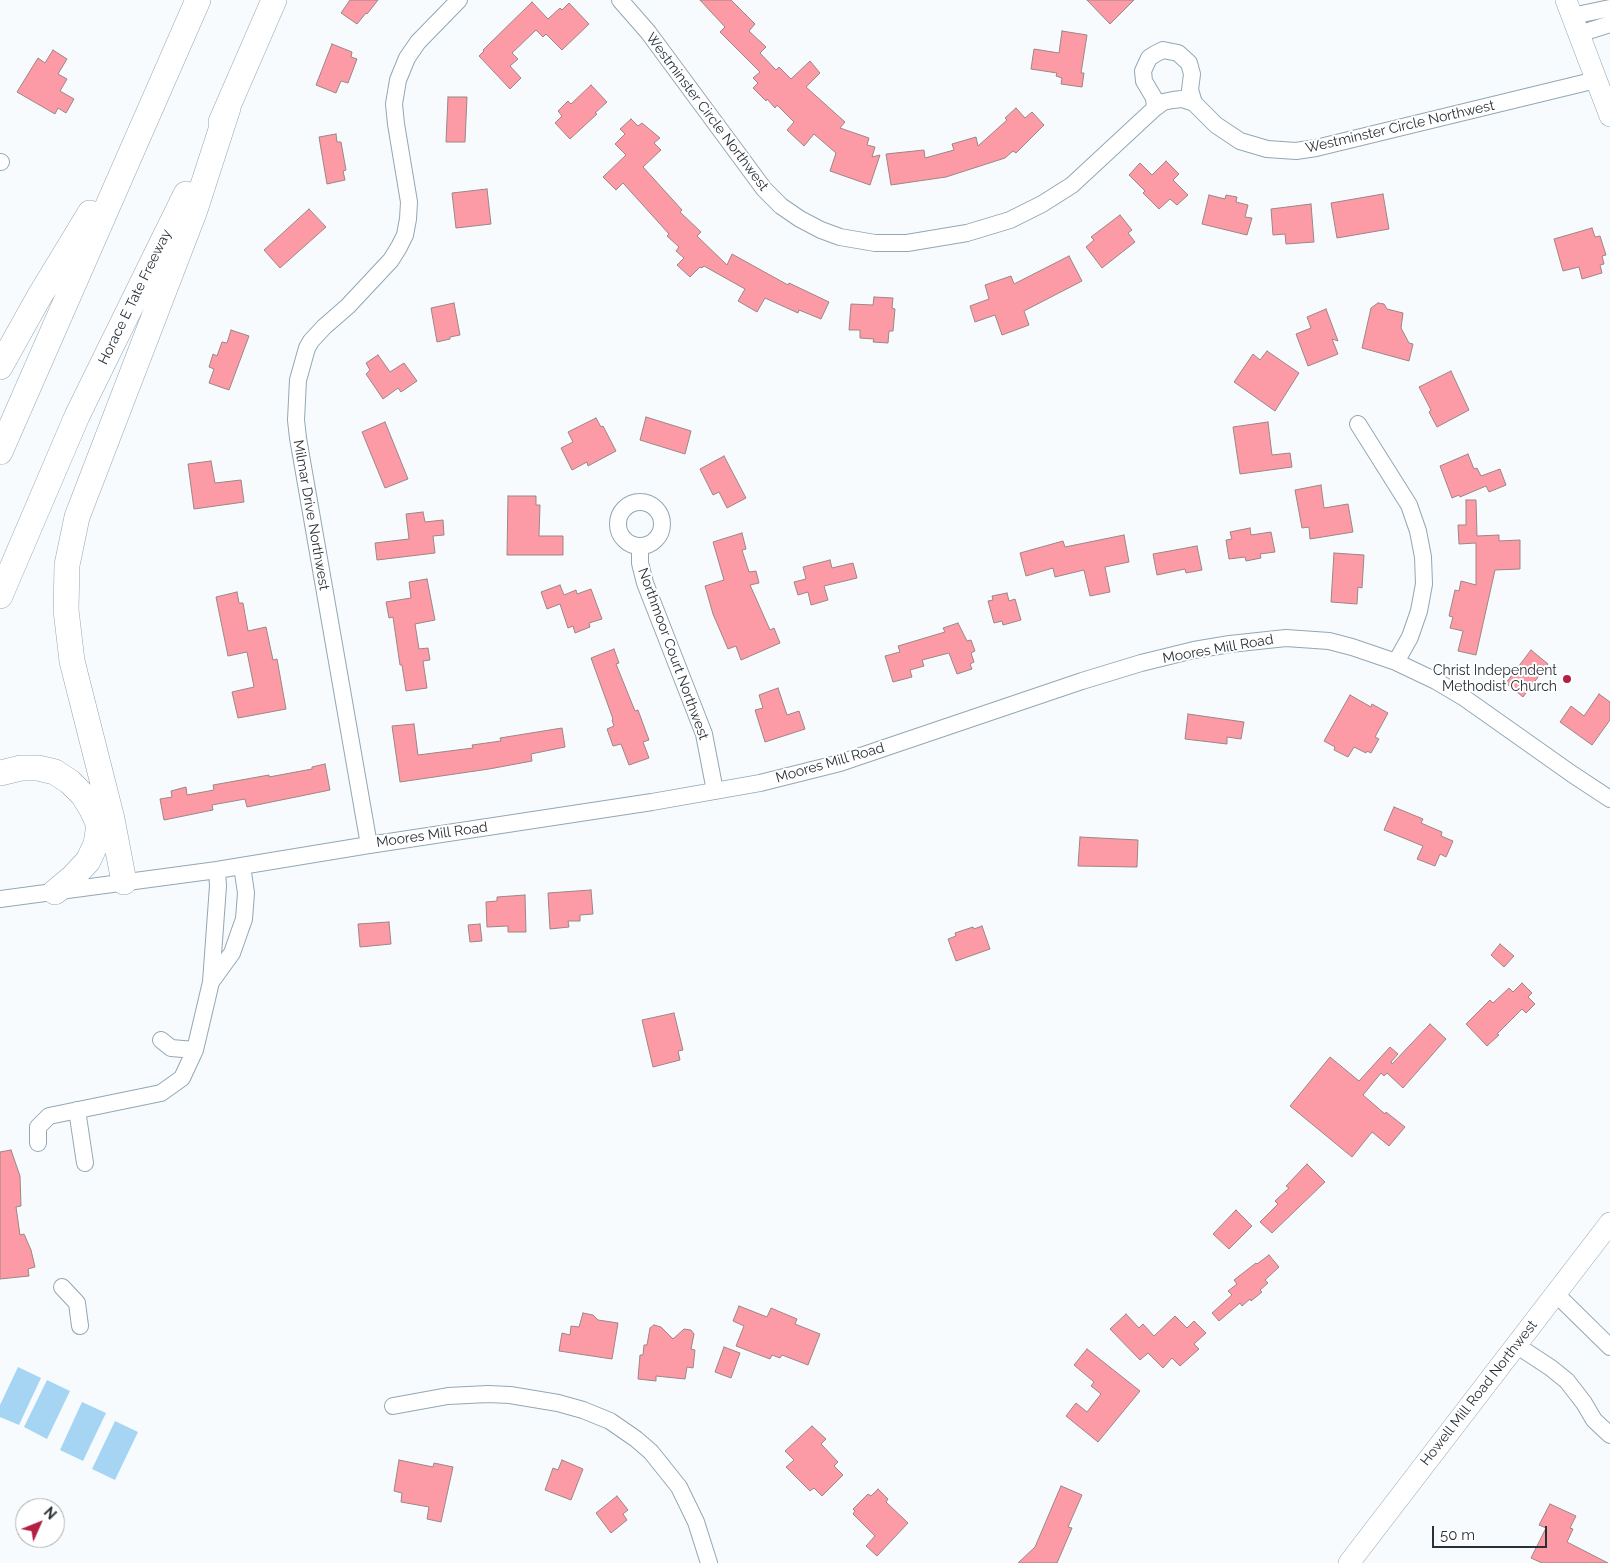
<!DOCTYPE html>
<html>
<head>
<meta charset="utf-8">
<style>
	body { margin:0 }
	#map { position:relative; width:1610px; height:1563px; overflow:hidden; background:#f7fbfe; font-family:Raleway,sans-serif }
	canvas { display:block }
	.north { position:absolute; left:15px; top:1498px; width:50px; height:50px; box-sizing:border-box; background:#fff; border:1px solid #a9adaf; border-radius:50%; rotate:46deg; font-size:14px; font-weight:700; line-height:20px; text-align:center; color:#293137 }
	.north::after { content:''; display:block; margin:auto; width:18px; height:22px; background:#b22044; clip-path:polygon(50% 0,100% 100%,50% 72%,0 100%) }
	.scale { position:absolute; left:1432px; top:1526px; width:115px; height:22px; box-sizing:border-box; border:2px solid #293137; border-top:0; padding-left:6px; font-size:15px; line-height:18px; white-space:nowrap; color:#293137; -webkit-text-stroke:4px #fff; paint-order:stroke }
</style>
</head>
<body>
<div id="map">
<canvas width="1610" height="1563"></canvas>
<div class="north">N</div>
<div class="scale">50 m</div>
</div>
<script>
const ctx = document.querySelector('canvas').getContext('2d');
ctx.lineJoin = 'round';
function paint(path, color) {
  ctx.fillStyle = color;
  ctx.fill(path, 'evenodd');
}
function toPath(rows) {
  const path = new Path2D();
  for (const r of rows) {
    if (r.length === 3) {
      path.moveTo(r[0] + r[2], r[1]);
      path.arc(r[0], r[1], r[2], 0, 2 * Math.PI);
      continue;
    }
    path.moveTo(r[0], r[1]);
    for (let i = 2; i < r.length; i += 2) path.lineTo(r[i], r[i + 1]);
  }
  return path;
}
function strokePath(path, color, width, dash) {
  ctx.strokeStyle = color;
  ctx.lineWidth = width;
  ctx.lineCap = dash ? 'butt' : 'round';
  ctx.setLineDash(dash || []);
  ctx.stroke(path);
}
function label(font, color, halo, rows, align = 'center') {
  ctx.font = font + ' Raleway,sans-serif';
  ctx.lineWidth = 4;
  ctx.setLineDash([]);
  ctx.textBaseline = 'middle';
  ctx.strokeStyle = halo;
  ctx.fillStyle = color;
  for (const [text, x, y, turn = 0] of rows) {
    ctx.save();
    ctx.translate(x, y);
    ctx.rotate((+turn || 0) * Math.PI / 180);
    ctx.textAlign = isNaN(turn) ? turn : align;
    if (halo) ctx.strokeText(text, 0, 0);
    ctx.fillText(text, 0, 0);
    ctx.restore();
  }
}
paint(toPath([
	[18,1367,41,1378,19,1425,0,1417,0,1405],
	[47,1380,70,1391,47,1439,24,1427],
	[82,1402,106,1413,83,1461,60,1450],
	[115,1421,138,1432,115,1480,92,1469]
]), '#a6d5f3');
const building = toPath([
	[350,0,378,0,367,14,366,13,357,24,341,13,350,0],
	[700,0,731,0,755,24,749,31,766,47,760,53,776,70,779,67,791,79,810,61,820,73,806,87,845,122,840,128,869,138,867,145,875,147,872,157,880,155,870,185,830,171,836,153,814,134,804,146,787,130,794,122,777,105,775,108,767,99,766,101,753,88,758,83,753,78,760,72,720,32,725,27,700,0],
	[1087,0,1134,0,1110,24,1087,0],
	[532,2,548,19,560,8,562,10,569,3,589,24,562,50,546,34,543,37,536,30,512,53,518,59,510,66,521,78,510,89,479,56,484,51,483,50,532,2],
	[1062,31,1087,35,1081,73,1084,73,1082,87,1061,84,1062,78,1056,76,1057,73,1031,69,1034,49,1059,53,1062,31],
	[332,44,352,52,351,57,357,59,348,83,341,81,336,93,316,85,332,44],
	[53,50,67,59,58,74,67,79,60,91,74,99,66,113,58,108,55,114,17,92,38,58,45,63,53,50],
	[591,85,607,102,595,113,597,114,570,139,555,123,562,116,558,111,568,101,571,104,591,85],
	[448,97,467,97,465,142,446,142,448,97],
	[1016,108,1025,118,1032,112,1044,125,1016,153,1013,151,1005,158,946,177,891,185,886,154,924,150,925,158,954,150,952,144,976,137,978,146,1007,120,1005,118,1016,108],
	[631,119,638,126,642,123,660,138,654,143,661,150,643,167,682,210,680,212,701,232,697,236,727,265,732,254,788,285,789,283,829,302,821,319,799,310,798,313,765,298,757,312,738,301,745,289,704,266,702,268,700,267,690,277,677,265,684,258,676,251,679,247,667,236,669,234,623,183,616,190,603,177,626,155,615,144,625,134,620,129,631,119],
	[336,134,337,142,341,142,346,170,343,171,345,180,327,184,319,137,336,134],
	[1166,161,1179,174,1173,180,1188,195,1177,205,1170,199,1159,209,1143,193,1145,191,1129,175,1140,163,1152,175,1166,161],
	[487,189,491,224,456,228,452,193,487,189],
	[1383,194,1389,229,1337,238,1331,203,1383,194],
	[1209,195,1225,199,1226,195,1237,197,1236,202,1248,205,1245,217,1252,218,1247,235,1202,224,1209,195],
	[1311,204,1314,242,1286,244,1285,234,1273,235,1271,209,1311,204],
	[309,209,326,227,280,268,264,250,309,209],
	[1120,215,1132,230,1128,233,1135,242,1102,268,1086,247,1094,240,1091,237,1120,215],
	[1592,228,1595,237,1600,236,1606,255,1602,256,1604,264,1600,265,1602,273,1582,279,1579,267,1563,271,1554,239,1592,228],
	[1069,256,1082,281,1024,311,1029,325,1002,335,995,315,975,322,970,306,989,299,985,285,1011,276,1014,284,1069,256],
	[874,297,893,298,892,308,895,309,893,331,889,331,888,343,873,342,874,339,860,338,860,330,849,330,851,304,873,305,874,297],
	[454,303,460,335,450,337,450,339,437,342,431,308,454,303],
	[1378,303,1384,304,1387,309,1403,313,1401,328,1409,343,1413,344,1409,361,1362,348,1371,308,1378,303],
	[1326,309,1338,341,1332,339,1338,354,1308,366,1296,334,1311,328,1307,317,1326,309],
	[231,330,249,336,229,390,209,383,214,369,209,367,213,354,217,356,222,342,227,343,231,330],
	[1267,351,1299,373,1275,411,1234,382,1253,354,1260,360,1267,351],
	[378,355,390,372,404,363,417,381,401,392,398,388,383,399,366,374,370,370,366,363,378,355],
	[1451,371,1469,410,1437,427,1429,412,1431,410,1419,387,1451,371],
	[646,417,691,431,685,454,640,440,646,417],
	[596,418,601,427,603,426,616,451,588,466,587,462,572,470,561,448,573,442,568,432,596,418],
	[385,422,408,479,385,488,362,432,385,422],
	[1268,422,1272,455,1290,453,1292,467,1240,474,1233,427,1268,422],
	[1468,454,1474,469,1477,468,1481,476,1500,469,1506,485,1489,492,1486,486,1460,497,1459,495,1452,498,1440,466,1468,454],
	[724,456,746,498,727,508,719,492,713,495,700,469,724,456],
	[211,461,215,483,241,480,244,502,194,509,188,464,211,461],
	[1321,485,1324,508,1348,504,1353,532,1310,539,1309,527,1302,528,1295,490,1321,485],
	[508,496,536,496,536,505,540,505,539,536,563,536,563,555,507,555,508,496],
	[1466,500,1476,500,1477,536,1499,535,1499,541,1520,540,1520,569,1495,570,1476,655,1458,651,1463,631,1450,628,1453,617,1449,616,1455,590,1459,591,1461,581,1476,585,1476,543,1459,544,1458,525,1466,525,1466,500],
	[423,512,425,522,443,520,444,535,433,536,435,553,377,560,375,543,409,539,406,514,423,512],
	[1250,528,1251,535,1271,532,1275,552,1260,554,1261,558,1246,561,1245,557,1229,559,1226,540,1232,539,1230,532,1250,528],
	[742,533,746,549,742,550,749,572,756,571,759,583,750,585,770,630,774,628,780,643,741,660,736,646,728,649,713,614,705,586,724,580,713,542,742,533],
	[1124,535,1129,562,1105,567,1110,592,1090,596,1084,570,1055,577,1053,568,1026,576,1020,553,1063,541,1065,547,1124,535],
	[1197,546,1202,570,1186,573,1185,569,1157,575,1153,554,1197,546],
	[1334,553,1364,555,1362,588,1358,587,1357,604,1331,602,1334,553],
	[830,560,832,568,853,563,857,578,824,586,828,600,811,605,808,592,798,595,794,582,806,579,803,567,830,560],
	[427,579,435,620,415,624,419,649,428,648,430,660,423,661,427,688,406,691,402,665,400,665,393,617,389,618,386,602,411,598,409,582,427,579],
	[560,585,564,595,576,590,577,594,591,589,602,619,589,623,590,627,575,633,573,626,568,628,560,604,547,609,541,592,560,585],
	[237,592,239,603,243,603,248,631,266,627,273,660,277,659,286,709,238,718,232,692,254,687,247,652,228,656,216,597,237,592],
	[1007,593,1009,601,1015,599,1021,620,1003,625,1002,621,994,623,988,601,993,600,992,596,1007,593],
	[958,623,967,641,971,640,975,651,971,653,974,662,970,664,972,669,957,674,949,653,922,660,924,666,910,670,912,677,893,682,885,656,900,652,898,646,945,632,943,628,958,623],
	[614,649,619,663,616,664,635,711,638,710,649,740,643,742,649,758,629,765,621,744,613,746,607,729,614,726,612,720,613,719,591,658,614,649],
	[1531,650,1548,664,1523,697,1506,683,1531,650],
	[778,688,787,715,799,711,805,729,765,742,755,710,763,708,759,695,778,688],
	[1599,694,1610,702,1610,720,1592,745,1560,722,1571,706,1584,716,1599,694],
	[1350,695,1371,707,1372,704,1388,713,1375,737,1379,739,1371,753,1367,751,1366,753,1354,747,1348,757,1334,750,1335,747,1324,741,1350,695],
	[1188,714,1244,722,1241,739,1227,737,1227,744,1185,739,1188,714],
	[414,724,418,755,473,748,472,745,501,741,500,738,562,728,565,747,531,754,532,761,489,769,400,782,392,726,414,724],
	[325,764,330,790,247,807,245,799,212,805,213,810,164,820,160,799,172,797,171,791,186,787,187,795,214,790,213,785,269,775,269,777,312,769,312,767,325,764],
	[1394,807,1423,819,1421,823,1442,832,1441,836,1453,841,1446,857,1440,854,1435,866,1417,859,1423,846,1384,830,1394,807],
	[1080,837,1138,840,1137,867,1078,866,1080,837],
	[591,890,593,914,580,915,580,921,568,921,569,927,550,929,548,893,591,890],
	[525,895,526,932,508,932,508,926,487,927,486,902,497,901,497,897,525,895],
	[389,922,391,944,360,947,358,924,389,922],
	[480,924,482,941,470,942,468,925,480,924],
	[982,926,990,949,956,961,948,939,956,936,955,933,973,927,974,929,982,926],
	[1500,944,1514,956,1504,967,1491,955,1500,944],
	[1522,983,1532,993,1528,997,1535,1004,1526,1013,1522,1009,1497,1034,1499,1035,1487,1046,1466,1024,1490,1000,1493,1003,1509,988,1513,992,1522,983],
	[674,1013,683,1050,678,1051,680,1060,653,1067,642,1020,674,1013],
	[1430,1024,1446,1039,1403,1088,1387,1073,1384,1076,1381,1073,1363,1095,1385,1114,1386,1112,1405,1127,1389,1146,1372,1132,1352,1157,1290,1106,1330,1057,1359,1081,1390,1047,1398,1054,1391,1062,1392,1064,1430,1024],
	[11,1150,20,1176,21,1206,16,1207,20,1235,24,1234,31,1250,35,1267,28,1269,29,1276,0,1279,0,1152,11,1150],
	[1307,1164,1325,1182,1272,1233,1260,1222,1278,1204,1275,1201,1289,1188,1286,1186,1307,1164],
	[1236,1210,1252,1226,1229,1249,1213,1234,1236,1210],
	[1269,1255,1279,1267,1265,1280,1268,1283,1260,1290,1262,1292,1251,1301,1250,1299,1242,1306,1240,1303,1219,1321,1212,1313,1232,1295,1228,1291,1237,1284,1234,1280,1256,1263,1257,1264,1269,1255],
	[739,1306,767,1317,771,1308,797,1319,795,1324,820,1334,808,1365,782,1355,780,1358,772,1355,770,1359,736,1346,744,1326,733,1321,739,1306],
	[583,1313,593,1315,598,1320,618,1323,612,1359,559,1351,562,1333,570,1335,571,1326,579,1327,583,1313],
	[1126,1314,1139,1328,1143,1324,1154,1336,1175,1316,1187,1328,1194,1321,1206,1333,1194,1344,1199,1349,1180,1366,1172,1358,1163,1368,1148,1353,1140,1360,1110,1329,1126,1314],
	[654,1325,661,1327,673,1339,684,1329,691,1330,694,1334,691,1349,695,1350,693,1368,687,1367,685,1379,656,1376,656,1381,638,1379,640,1355,643,1355,644,1345,647,1345,650,1328,654,1325],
	[724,1347,740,1353,731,1378,715,1372,724,1347],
	[1087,1349,1140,1391,1098,1442,1066,1416,1076,1403,1087,1412,1101,1394,1091,1386,1094,1382,1074,1365,1087,1349],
	[812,1426,826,1439,821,1444,838,1462,834,1466,843,1475,822,1496,814,1488,810,1491,786,1467,794,1460,785,1451,812,1426],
	[399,1460,433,1467,434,1463,453,1467,441,1522,427,1519,429,1507,401,1502,402,1493,394,1491,399,1460],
	[562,1460,583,1469,571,1500,545,1490,553,1468,558,1470,562,1460],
	[1061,1486,1082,1495,1068,1527,1072,1528,1057,1563,1018,1563,1035,1547,1061,1486],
	[878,1489,888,1499,886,1502,908,1523,877,1556,866,1546,875,1536,853,1514,855,1511,853,1509,868,1494,871,1496,878,1489],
	[617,1496,628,1510,623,1514,627,1520,611,1533,596,1513,617,1496],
	[1550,1504,1576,1516,1570,1528,1573,1529,1567,1542,1608,1563,1542,1563,1531,1558,1546,1528,1539,1525,1550,1504]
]);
paint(building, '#fc9ba5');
strokePath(building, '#9d8586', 1);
const minor = toPath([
	[620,0,648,32,764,189,781,206,800,219,821,230,840,237,875,243,907,243,967,233,1010,220,1042,204,1072,185,1155,108,1163,102,1173,100,1182,99,1194,103,1216,125,1240,141,1267,149,1296,151,1316,148,1596,80],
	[1572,16,1610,8],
	[1579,34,1610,24],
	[1155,108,1154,98,1144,81,1143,71,1149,58,1155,54,1163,50,1178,53,1189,63,1192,74,1190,90,1194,103],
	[0,162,1,162],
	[1358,424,1409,505,1418,531,1423,557,1424,584,1419,611,1410,637,1396,662],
	[640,524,22],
	[640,546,640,563,645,583,704,734,715,791],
	[369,845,298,438,296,420,298,380,307,348,311,341,324,327,348,306,391,260,399,247,405,235,408,219,409,202,396,124,394,104,398,80,407,58,418,42,459,0],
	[0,899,217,870,369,845,652,802,760,783,840,763,1082,681,1141,663,1194,650,1230,644,1286,638,1329,641,1352,647,1396,662,1436,681,1463,697,1572,774,1610,799],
	[211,982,232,953,244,919,246,893,242,866],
	[161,1040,171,1048,195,1050],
	[77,1110,85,1163],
	[38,1143,38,1127,49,1116,161,1093,182,1078,195,1050,211,982,218,886,217,870],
	[62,1287,77,1303,80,1326],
	[1556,1294,1610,1347],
	[1516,1345,1551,1368,1567,1381,1584,1403,1594,1420,1610,1435],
	[393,1406,448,1396,488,1394,510,1395,558,1403,583,1410,610,1421,636,1439,651,1452,679,1487,696,1522,709,1563]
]);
const major = toPath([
	[1566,0,1610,116],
	[1349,1563,1610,1223]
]);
const highway = toPath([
	[221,122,274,0],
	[0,367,39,297,90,213],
	[0,452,198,0],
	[0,596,77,416,186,194],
	[0,773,21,768,38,768,55,772,70,782,83,795,91,808,99,825,101,838],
	[124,882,112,819,72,661,66,610,67,565,77,517,195,210,228,108],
	[55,892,73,877,88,861,96,844,99,825]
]);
strokePath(minor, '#93a7b4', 18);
strokePath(major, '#93a7b4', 22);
strokePath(highway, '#93a7b4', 26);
strokePath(minor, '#fff', 16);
strokePath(major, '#fff', 21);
strokePath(highway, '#fff', 25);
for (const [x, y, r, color] of [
	[1567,679,5,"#b22044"]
]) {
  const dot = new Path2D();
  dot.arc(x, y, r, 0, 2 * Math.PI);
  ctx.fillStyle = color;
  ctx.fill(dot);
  strokePath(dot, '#fff', 2);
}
label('14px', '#293137', '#fff', [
	["Westminster Circle Northwest",707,112,53],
	["Westminster Circle Northwest",1400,127,-13],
	["Horace E Tate Freeway",135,297,-64],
	["Milmar Drive Northwest",311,515,80],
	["Moores Mill Road",1218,649,-10],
	["Northmoor Court Northwest",673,654,70],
	["Moores Mill Road",830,763,-16],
	["Moores Mill Road",432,835,-8],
	["Howell Mill Road Northwest",1479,1393,-52]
]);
label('14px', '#293137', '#fff', [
	["Christ Independent",1557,671],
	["Methodist Church",1557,687]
], 'right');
</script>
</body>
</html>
